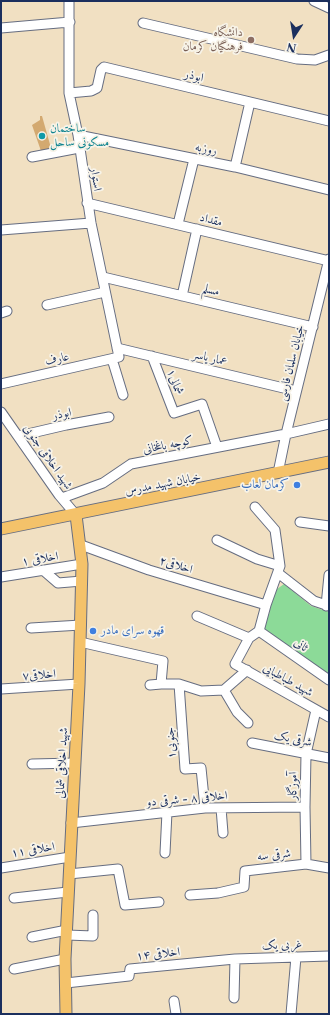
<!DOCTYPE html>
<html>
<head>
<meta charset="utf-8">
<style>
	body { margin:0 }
	#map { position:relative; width:330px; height:1015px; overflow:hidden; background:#f1e0c2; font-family:"Libre Caslon Text",serif }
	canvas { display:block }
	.frame { position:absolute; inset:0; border:2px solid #1b2f5e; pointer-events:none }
	.north { position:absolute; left:274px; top:16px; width:40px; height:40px; -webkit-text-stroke:3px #f7f3e8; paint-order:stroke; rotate:192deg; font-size:11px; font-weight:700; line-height:16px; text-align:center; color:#1b2f5e }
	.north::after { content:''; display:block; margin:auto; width:14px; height:18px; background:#1b2f5e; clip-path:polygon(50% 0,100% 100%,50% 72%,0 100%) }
</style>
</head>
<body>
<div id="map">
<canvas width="330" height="1015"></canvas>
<div class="frame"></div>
<div class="north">N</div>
</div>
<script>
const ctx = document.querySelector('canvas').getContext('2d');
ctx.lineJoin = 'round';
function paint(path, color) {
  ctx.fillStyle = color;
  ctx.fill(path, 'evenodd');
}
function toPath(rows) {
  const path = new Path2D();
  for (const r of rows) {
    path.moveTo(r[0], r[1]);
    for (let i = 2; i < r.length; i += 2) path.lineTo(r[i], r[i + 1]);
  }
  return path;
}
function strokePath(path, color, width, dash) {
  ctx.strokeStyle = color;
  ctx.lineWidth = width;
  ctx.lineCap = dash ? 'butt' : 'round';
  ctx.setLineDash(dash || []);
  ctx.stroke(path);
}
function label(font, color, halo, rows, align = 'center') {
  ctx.font = font + ' "Libre Caslon Text",Amiri,serif';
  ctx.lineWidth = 3.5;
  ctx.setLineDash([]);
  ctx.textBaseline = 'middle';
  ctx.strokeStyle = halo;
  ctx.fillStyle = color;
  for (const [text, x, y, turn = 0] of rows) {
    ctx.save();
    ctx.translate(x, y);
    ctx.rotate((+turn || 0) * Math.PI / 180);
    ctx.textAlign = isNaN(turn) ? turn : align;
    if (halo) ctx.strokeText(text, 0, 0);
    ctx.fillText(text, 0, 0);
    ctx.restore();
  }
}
paint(toPath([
	[284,584,311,606,329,612,329,676,261,628,269,615,271,603,277,589]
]), '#8cda98');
paint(toPath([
	[40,116,42,116,51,148,41,151,32,125,40,120]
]), '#d3a970');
const minor = toPath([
	[314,1,329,8],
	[143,23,297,59,315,60,329,55],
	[1,28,70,22],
	[69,93,91,91,97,88,101,70,104,67,329,121],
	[78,135,235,167,329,190],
	[32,157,79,148],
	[235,167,250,102],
	[87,203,329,261],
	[178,224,194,159],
	[1,230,91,223],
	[103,277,313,327],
	[182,296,197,229],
	[47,305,105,292],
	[1,313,7,311],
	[117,348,296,391],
	[152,356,174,413,202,404,217,447],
	[112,359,123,395],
	[1,384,119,357,91,223,78,135,69,93,69,1],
	[1,412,59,495,76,515],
	[19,436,66,425,109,417],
	[278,473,286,434,329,259],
	[62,498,103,483,131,464,286,434,329,424],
	[255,507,275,530,280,566,266,605,259,631,249,638,235,664,329,717],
	[300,522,329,526],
	[217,540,257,559,280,566],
	[81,545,149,570,266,605],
	[43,570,58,583,82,581],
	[278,573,314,601,329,606],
	[1,577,82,564],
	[326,606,329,575],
	[197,616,249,638],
	[31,628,81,625],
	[259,631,329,680],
	[80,642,163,661,161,684],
	[179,684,185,769,201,768,205,808],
	[150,685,161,684,179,684,201,691,224,690,237,712,248,723],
	[1,689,79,684],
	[224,690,247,670],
	[252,743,329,758],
	[32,764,75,763],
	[221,808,223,833],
	[71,823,205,808,305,807],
	[165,853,167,812],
	[306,864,305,807,306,754,316,710],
	[1,868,70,857],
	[69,874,118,869,125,905,159,902],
	[190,895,218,893,244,887,245,871,306,864,329,868],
	[14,898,68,892],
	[67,935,93,936,93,915],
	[32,937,67,930],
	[14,969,65,959],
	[66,983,129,976,130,969,235,959,329,956],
	[234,998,235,959],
	[174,1001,176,1014],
	[291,1014,296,957]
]);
const major = toPath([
	[1,529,329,462],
	[66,1014,65,959,79,684,82,564,76,515]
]);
strokePath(minor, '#666d81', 11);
strokePath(major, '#666d81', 13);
strokePath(minor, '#fff', 9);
strokePath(major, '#f4c26a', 11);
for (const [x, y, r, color] of [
	[251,40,4,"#8d6e63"],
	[42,136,4,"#0f9aa8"],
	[297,485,4,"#3f7fe0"],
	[93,631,4,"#3f7fe0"]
]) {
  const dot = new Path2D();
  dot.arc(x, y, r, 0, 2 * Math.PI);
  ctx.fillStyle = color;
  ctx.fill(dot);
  strokePath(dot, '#f7f3e8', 1.5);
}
label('12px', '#785e54', '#f7f3e8', [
	["دانشگاه",243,33],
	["فرهنگیان کرمان",243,47]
], 'right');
label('12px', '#1b2f5e', '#f7f3e8', [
	["ابوذر",194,76,13],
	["روزبه",206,149,11],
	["استوار",96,179,82],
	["مقداد",211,220,14],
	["مسلم",211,290,14],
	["عمار یاسر",210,358,13],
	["عارف",57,359,-13],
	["خیابان سلمان فارسی",291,363,-76],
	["شمالی۱",175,382,69],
	["ابوذر",62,414,-12],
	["کوچه باغخانی",168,445,-11],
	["شهید اخلاقی جنوبی",48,457,55],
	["خیابان شهید مدرس",163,484,-11],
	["اخلاقی ۱",40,559,-9],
	["اخلاقی۲",176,565,17],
	["ثانی",301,645,35],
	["اخلاقی۷",39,675,-4],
	["شهید طباطبایی",288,680,29],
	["شرقی یک",293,739,11],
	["جنوبی۱",171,743,-94],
	["شهید اخلاقی شمالی",62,763,-87],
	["آموزگار",293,786,-88],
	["اخلاقی ۸ - شرقی دو",187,799,-5],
	["اخلاقی ۱۱",33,850,-9],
	["شرقی سه",274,855,-6],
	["غربی یک",282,945,-2],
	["اخلاقی ۱۴",158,954,-6]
]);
label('12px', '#0d838f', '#f7f3e8', [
	["ساختمان",50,129],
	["مسکونی ساحل",50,143]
], 'left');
label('12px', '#366cbe', '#f7f3e8', [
	["کرمان لعاب",289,485],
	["قهوه سرای مادر",101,631,"left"]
], 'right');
</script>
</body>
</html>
